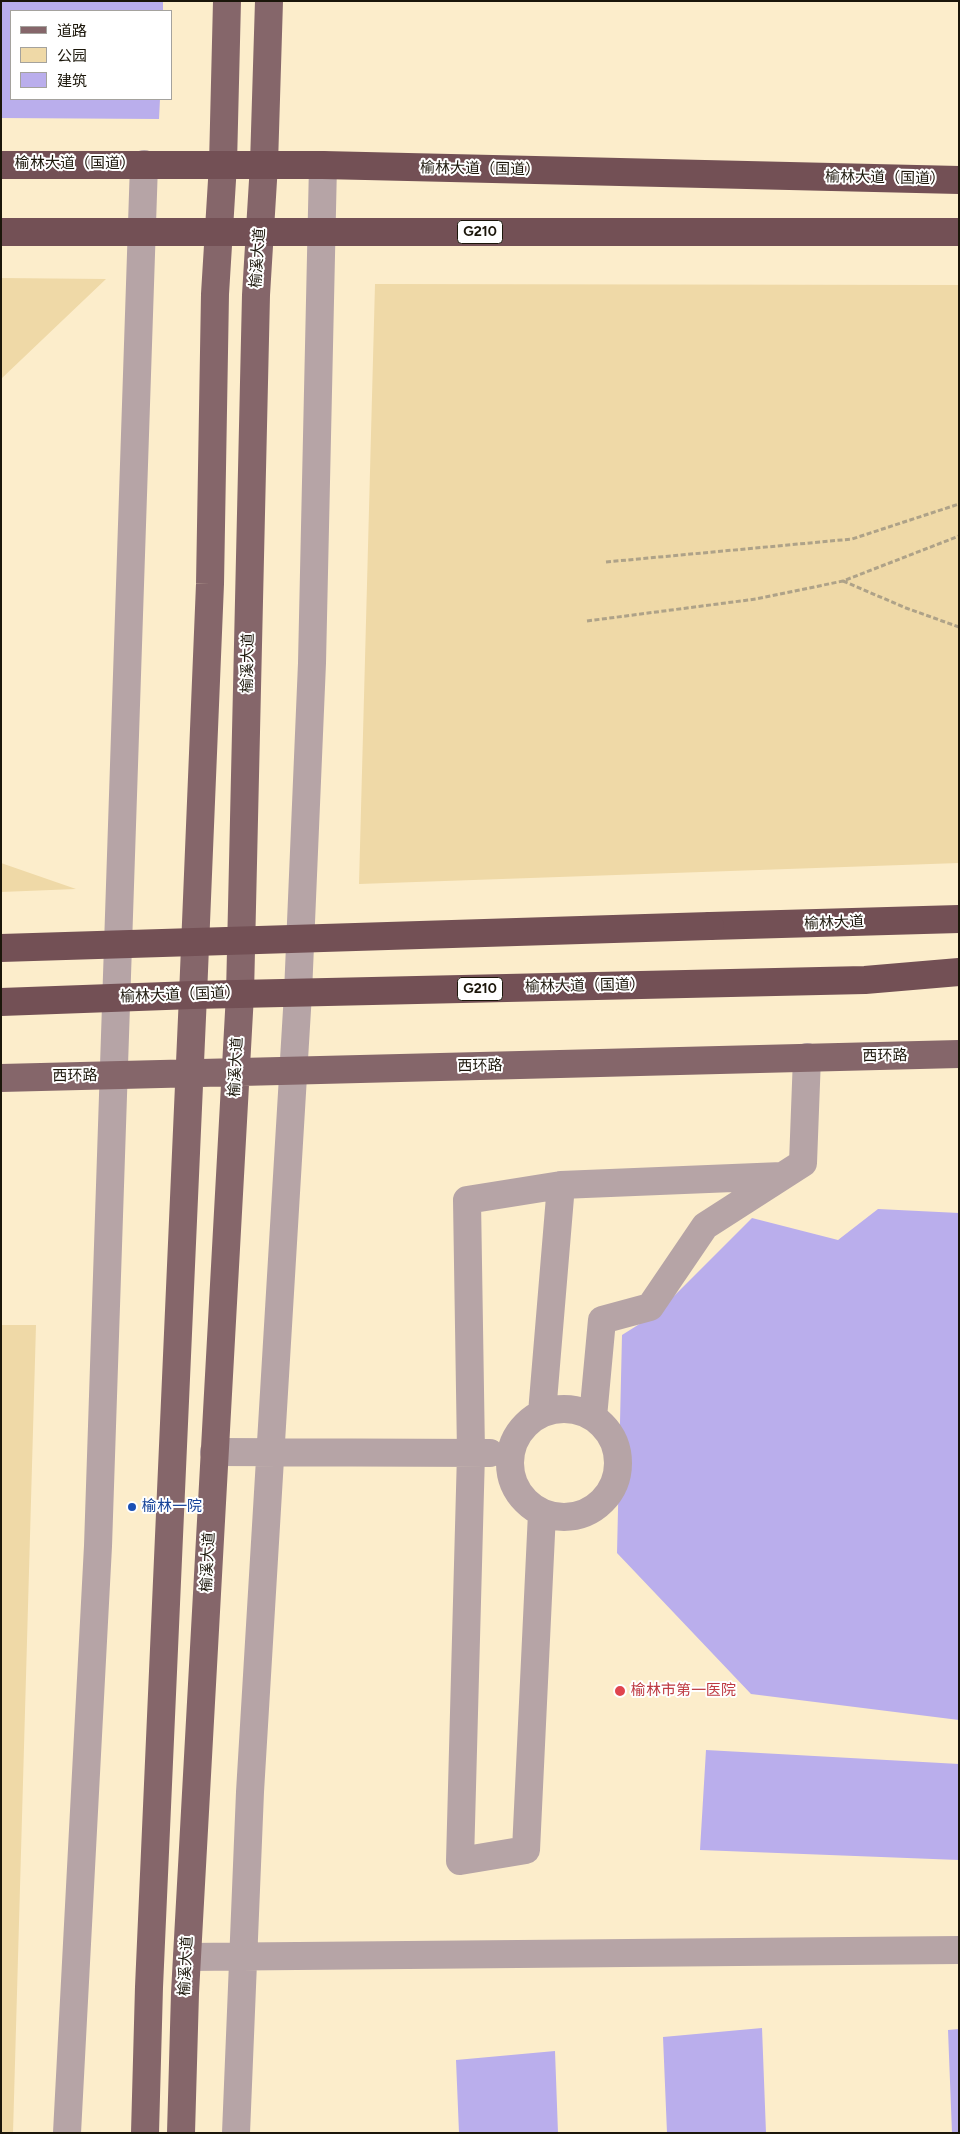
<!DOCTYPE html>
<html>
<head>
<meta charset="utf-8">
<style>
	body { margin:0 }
	#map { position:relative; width:960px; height:2134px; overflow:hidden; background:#fcedcb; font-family:Figtree,"Noto Sans SC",sans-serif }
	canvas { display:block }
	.frame { position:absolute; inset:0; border:2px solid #1b160a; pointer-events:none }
	.legend { position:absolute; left:10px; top:10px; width:162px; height:90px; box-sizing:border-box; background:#fff; border:1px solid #a4a29d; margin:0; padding:6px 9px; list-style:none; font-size:15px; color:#1b160a }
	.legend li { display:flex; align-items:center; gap:10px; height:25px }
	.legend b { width:25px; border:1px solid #a4a29d }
</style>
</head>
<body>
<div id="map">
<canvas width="960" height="2134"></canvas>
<div class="frame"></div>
<ul class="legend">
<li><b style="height:6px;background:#85666a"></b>道路</li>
<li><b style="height:14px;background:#efd9a7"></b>公园</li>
<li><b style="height:14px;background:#baaeec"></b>建筑</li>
</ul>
</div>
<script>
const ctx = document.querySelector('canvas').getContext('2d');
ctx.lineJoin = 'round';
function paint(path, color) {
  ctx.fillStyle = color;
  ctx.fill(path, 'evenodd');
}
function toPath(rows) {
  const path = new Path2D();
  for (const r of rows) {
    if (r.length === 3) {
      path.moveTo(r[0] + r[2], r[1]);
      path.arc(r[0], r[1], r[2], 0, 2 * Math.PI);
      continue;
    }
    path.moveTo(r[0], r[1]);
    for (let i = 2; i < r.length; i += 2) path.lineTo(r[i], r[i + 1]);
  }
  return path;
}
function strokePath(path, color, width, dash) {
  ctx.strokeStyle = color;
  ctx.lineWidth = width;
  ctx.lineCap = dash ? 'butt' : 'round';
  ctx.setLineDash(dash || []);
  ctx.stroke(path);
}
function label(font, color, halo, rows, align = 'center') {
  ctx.font = font + ' Figtree,"Noto Sans SC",sans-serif';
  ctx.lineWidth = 4;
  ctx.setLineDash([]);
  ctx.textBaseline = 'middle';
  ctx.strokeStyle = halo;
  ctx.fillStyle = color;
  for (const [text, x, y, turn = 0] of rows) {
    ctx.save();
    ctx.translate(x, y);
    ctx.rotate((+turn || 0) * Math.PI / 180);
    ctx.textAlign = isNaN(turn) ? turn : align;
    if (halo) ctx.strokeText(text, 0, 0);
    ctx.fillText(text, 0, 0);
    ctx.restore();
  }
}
paint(toPath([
	[1,278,106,279,1,379],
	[375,284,959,285,959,863,359,884],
	[1,863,76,889,1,892],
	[1,1325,36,1325,13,2133,1,2133]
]), '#efd9a7');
paint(toPath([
	[1,1,163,1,163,11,11,11,11,99,160,99,159,119,1,118],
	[878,1209,959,1213,959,1720,751,1694,617,1553,622,1335,657,1313,752,1218,838,1240],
	[706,1750,959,1764,959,1860,700,1850],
	[762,2028,766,2133,667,2133,663,2037],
	[959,2029,959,2133,952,2133,948,2030],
	[555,2051,558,2133,459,2133,456,2060]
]), '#baaeec');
strokePath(toPath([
	[606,562,852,539,959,504],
	[843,581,906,608,959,627],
	[587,621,756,599,843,581,959,536]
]), '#aea288', 3, [5, 2.5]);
strokePath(toPath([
	[561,1185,782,1176],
	[564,1463,54],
	[542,1413,561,1185,467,1200,471,1453,460,1861,526,1850,542,1513],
	[593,1417,602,1320,650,1307,705,1226,803,1163,807,1057],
	[214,1452,490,1453],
	[187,1957,959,1950],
	[67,2133,98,1546,144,164],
	[236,2133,250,1792,298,993,312,663,323,165]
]), '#b6a4a6', 28);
strokePath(toPath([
	[1,1078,959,1054],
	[145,2133,149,1987,193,995,210,584,215,294,223,164,227,1],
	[181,2133,185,1993,240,994,256,295,264,164,269,1]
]), '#85666a', 28);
strokePath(toPath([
	[1,165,323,165,959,180],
	[710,926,959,919],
	[1,1002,193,995,865,980,959,972]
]), '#735055', 28);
strokePath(toPath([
	[1,232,959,232],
	[1,948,710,926]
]), '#735055', 28);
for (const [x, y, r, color] of [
	[132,1507,5,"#1a4fb4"],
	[620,1691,6,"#e0444e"]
]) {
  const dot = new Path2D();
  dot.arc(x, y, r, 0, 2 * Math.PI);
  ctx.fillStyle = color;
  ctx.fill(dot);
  strokePath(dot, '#fff', 2);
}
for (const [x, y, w] of [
	[480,232,45],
	[480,989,45]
]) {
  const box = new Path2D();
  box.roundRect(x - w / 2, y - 11.5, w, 23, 4);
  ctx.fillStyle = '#fff';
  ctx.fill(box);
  strokePath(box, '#1b160a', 1);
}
label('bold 14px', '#1b160a', null, [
	["G210",480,232],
	["G210",480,989]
]);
label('15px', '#1b160a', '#fff', [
	["榆林大道（国道）",75,164],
	["榆林大道（国道）",480,169,1],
	["榆林大道（国道）",885,178,1],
	["榆溪大道",258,258,-86],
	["榆溪大道",248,663,-89],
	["榆林大道",834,923,-2],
	["榆林大道（国道）",585,986,-1],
	["榆林大道（国道）",180,995,-2],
	["西环路",885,1056,-1],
	["西环路",480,1066,-1],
	["榆溪大道",236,1067,-87],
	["西环路",75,1076,-1],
	["榆溪大道",208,1562,-87],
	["榆溪大道",186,1966,-87]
]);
label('15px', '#164399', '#fff', [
	["榆林一院",142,1507]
], 'left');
label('15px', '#be3a42', '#fff', [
	["榆林市第一医院",631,1691]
], 'left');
</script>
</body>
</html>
